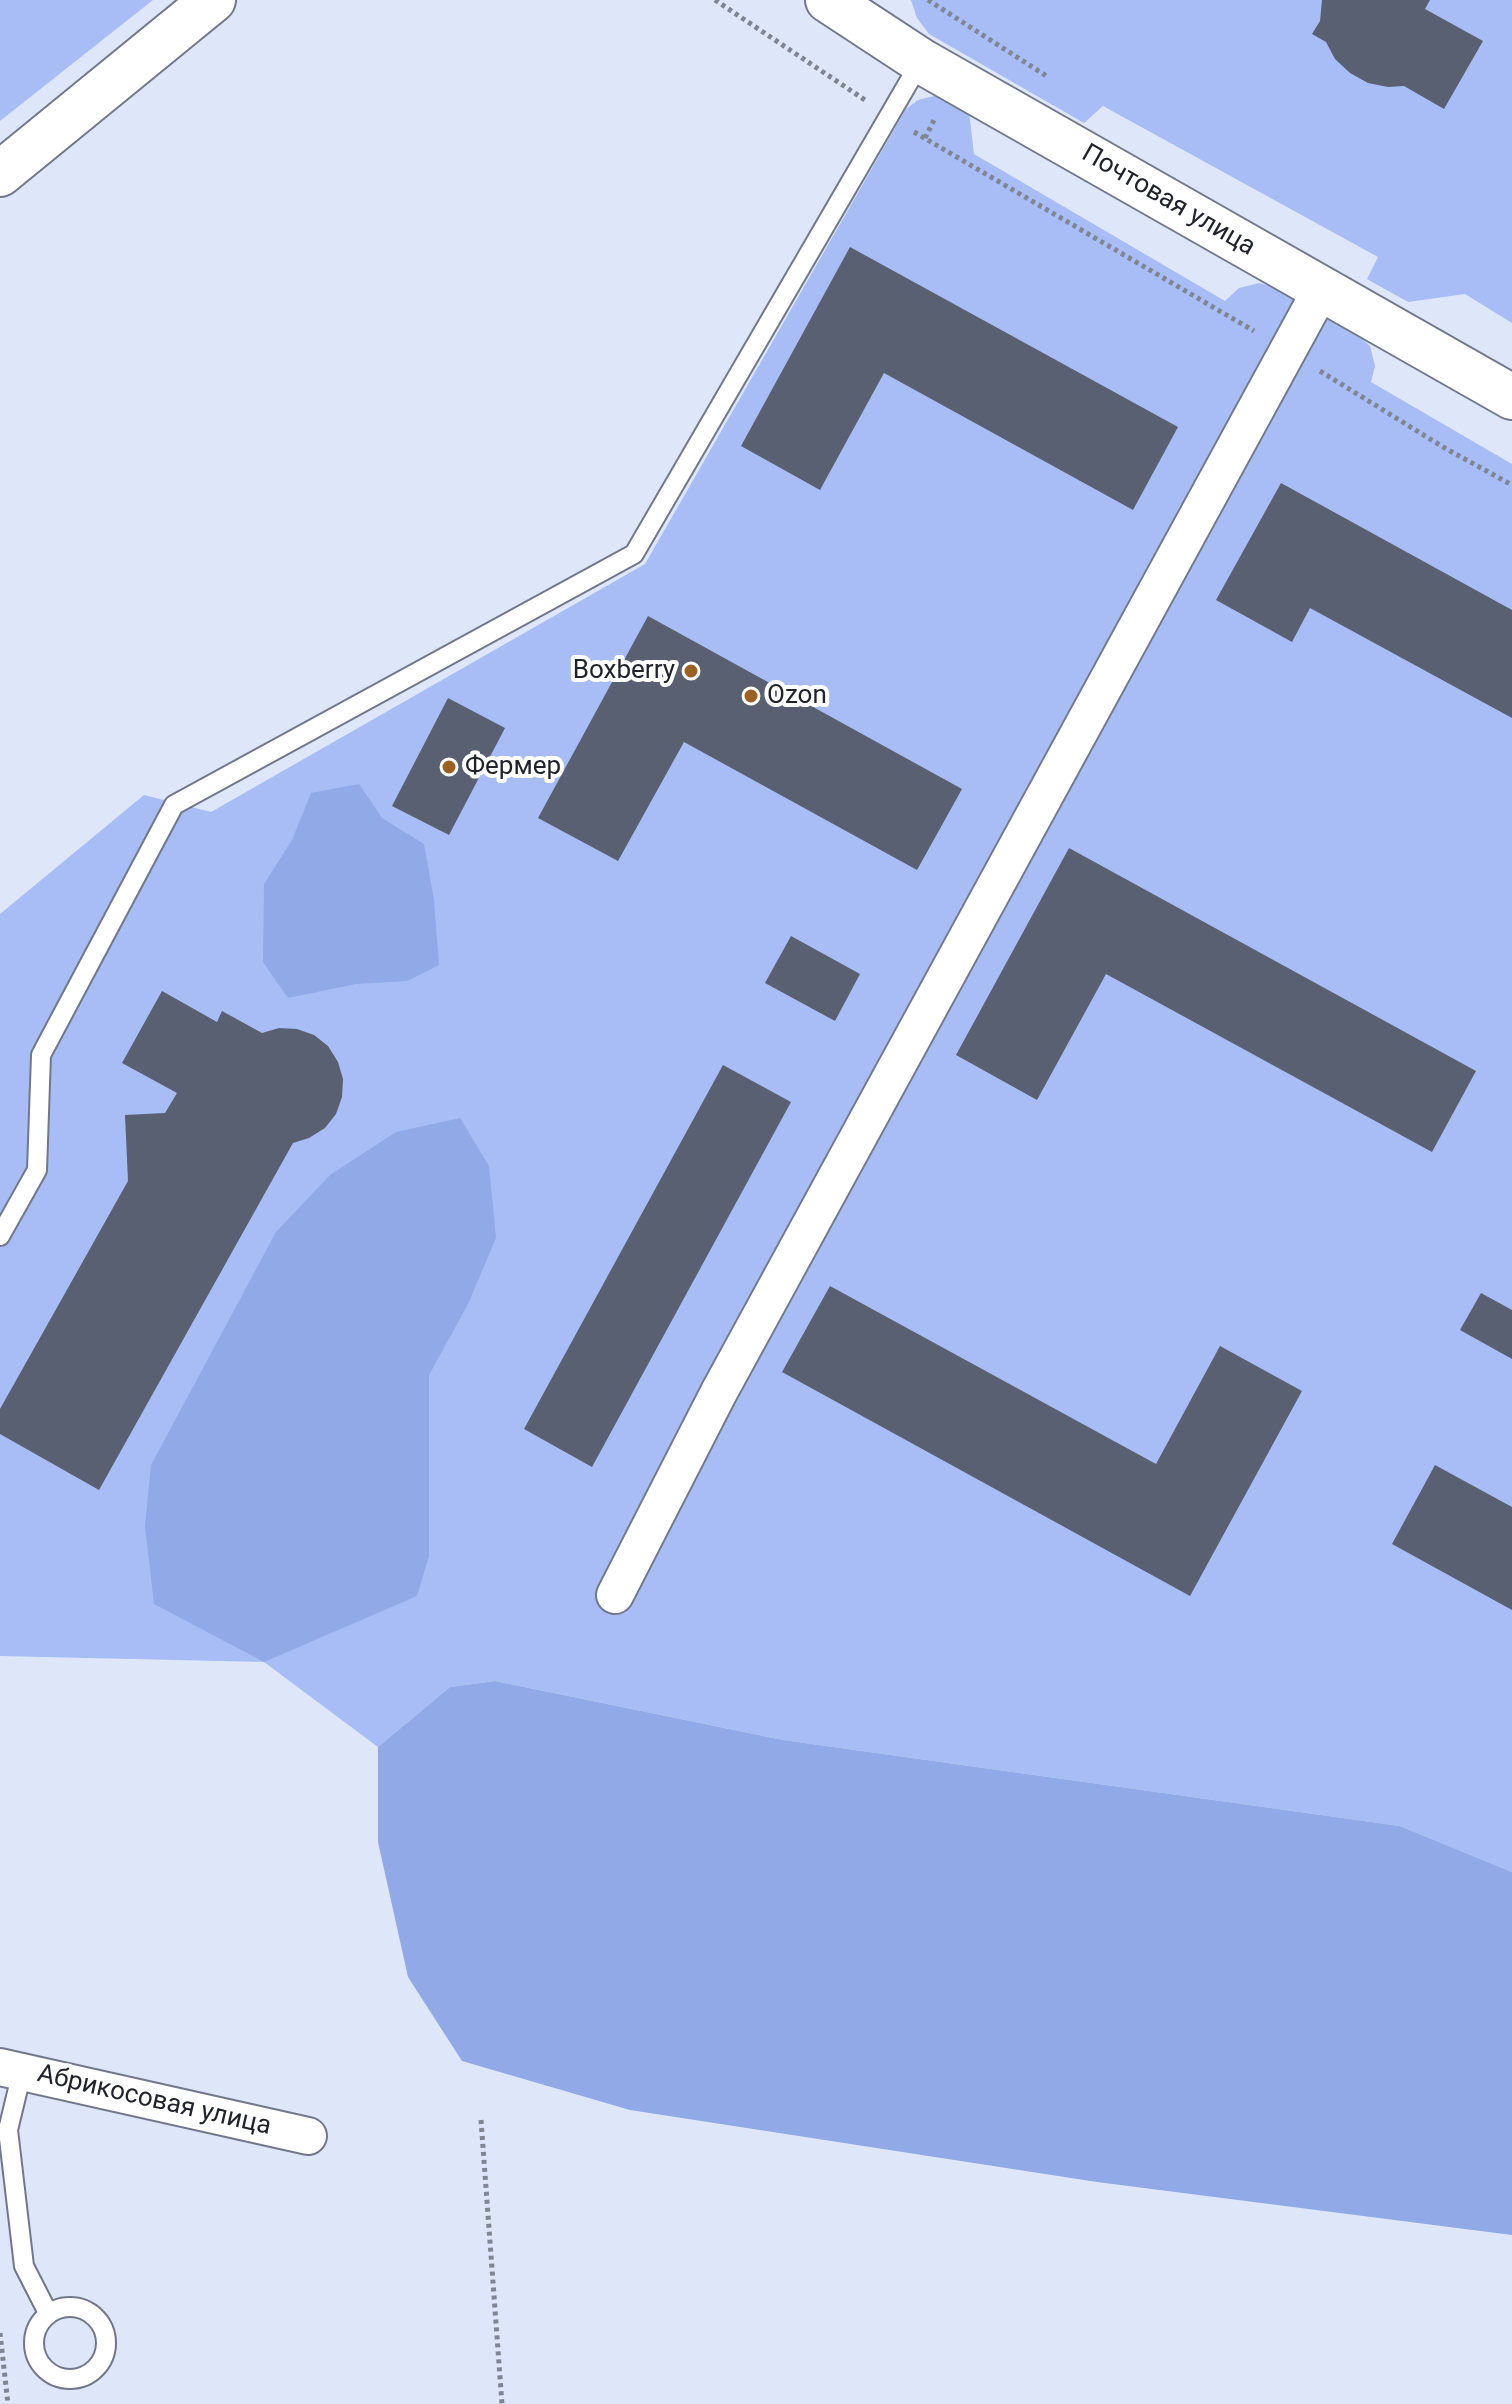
<!DOCTYPE html>
<html>
<head>
<meta charset="utf-8">
<style>
	body { margin:0 }
	canvas { display:block; background:#dee6fa }
</style>
</head>
<body>
<canvas width="1512" height="2404"></canvas>
<script>
const ctx = document.querySelector('canvas').getContext('2d');
ctx.lineJoin = 'round';
function paint(path, color) {
  ctx.fillStyle = color;
  ctx.fill(path, 'evenodd');
}
function toPath(rows) {
  const path = new Path2D();
  for (const r of rows) {
    if (r.length === 3) {
      path.moveTo(r[0] + r[2], r[1]);
      path.arc(r[0], r[1], r[2], 0, 2 * Math.PI);
      continue;
    }
    path.moveTo(r[0], r[1]);
    for (let i = 2; i < r.length; i += 2) path.lineTo(r[i], r[i + 1]);
  }
  return path;
}
function strokePath(path, color, width, dash) {
  ctx.strokeStyle = color;
  ctx.lineWidth = width;
  ctx.lineCap = dash ? 'butt' : 'round';
  ctx.setLineDash(dash || []);
  ctx.stroke(path);
}
function label(font, color, halo, rows, align = 'center') {
  ctx.font = font + ' Roboto,sans-serif';
  ctx.lineWidth = 8;
  ctx.setLineDash([]);
  ctx.textBaseline = 'middle';
  ctx.strokeStyle = halo;
  ctx.fillStyle = color;
  for (const [text, x, y, turn = 0] of rows) {
    ctx.save();
    ctx.translate(x, y);
    ctx.rotate((+turn || 0) * Math.PI / 180);
    ctx.textAlign = isNaN(turn) ? turn : align;
    if (halo) ctx.strokeText(text, 0, 0);
    ctx.fillText(text, 0, 0);
    ctx.restore();
  }
}
paint(toPath([
	[0,0,153,0,0,121],
	[911,0,1512,0,1512,323,1465,294,1408,302,1367,279,1378,257,1103,106,1084,123,929,34,917,18],
	[934,96,949,99,969,112,974,154,1225,301,1239,288,1259,283,1276,288,1353,331,1370,346,1375,366,1371,382,1512,464,1512,1872,1400,1826,783,1740,495,1681,450,1687,378,1747,264,1662,0,1656,0,914,144,795,211,812,645,564,906,109,918,100]
]), '#a8bdf6');
paint(toPath([
	[359,784,382,818,424,844,434,900,439,965,407,981,356,984,288,998,263,962,264,884,292,840,311,793],
	[460,1118,489,1166,496,1238,468,1304,429,1375,429,1556,417,1596,264,1662,154,1604,145,1526,151,1465,276,1232,330,1175,396,1132],
	[495,1681,783,1740,1400,1826,1512,1872,1512,2235,1097,2182,630,2110,462,2061,408,1977,378,1842,378,1747,450,1687]
]), '#92a9e7');
paint(toPath([
	[1322,0,1430,0,1425,9,1483,41,1444,109,1404,86,1388,87,1368,83,1350,73,1335,59,1326,42,1312,34,1320,21],
	[850,247,1178,427,1133,510,884,373,820,490,741,446],
	[1281,483,1512,610,1512,718,1310,608,1292,642,1216,600],
	[648,616,962,789,917,870,684,742,618,861,538,818],
	[448,698,505,728,449,835,392,806],
	[1069,848,1476,1071,1432,1152,1106,974,1037,1100,956,1055],
	[791,936,860,974,835,1021,765,983],
	[162,991,217,1022,222,1011,262,1033,279,1028,297,1029,314,1035,328,1046,338,1062,343,1079,342,1097,336,1114,325,1128,309,1138,293,1143,99,1490,0,1434,0,1409,128,1181,125,1115,165,1113,177,1093,122,1063],
	[723,1065,791,1102,592,1467,524,1429],
	[830,1286,1156,1464,1220,1346,1302,1391,1190,1596,782,1372],
	[1481,1293,1512,1310,1512,1359,1460,1330],
	[1435,1465,1512,1507,1512,1610,1392,1544]
]), '#596071');
const service = toPath([
	[0,1236,37,1170,41,1055,174,805,634,554,921,61],
	[22,2072,8,2130,24,2266,48,2313],
	[70,2343,36]
]);
const minor = toPath([
	[615,1595,719,1392,1322,288],
	[0,2067,308,2136]
]);
const tertiary = toPath([
	[828,0,921,61,1512,397],
	[0,174,213,0]
]);
strokePath(service, '#71788a', 22);
strokePath(minor, '#71788a', 40);
strokePath(tertiary, '#71788a', 48);
strokePath(toPath([
	[715,0,865,100],
	[928,0,1048,77],
	[914,132,1254,331],
	[925,138,935,118],
	[1320,371,1443,447,1512,485],
	[481,2120,502,2404],
	[0,2333,8,2404]
]), '#7f8592', 5, [4, 4]);
strokePath(service, '#fff', 18);
strokePath(minor, '#fff', 36);
strokePath(tertiary, '#fff', 44);
for (const [x, y, r, color] of [
	[691,671,8,"#9c6122"],
	[751,696,8,"#9c6122"],
	[449,767,8,"#9c6122"]
]) {
  const dot = new Path2D();
  dot.arc(x, y, r, 0, 2 * Math.PI);
  ctx.fillStyle = color;
  ctx.fill(dot);
  strokePath(dot, '#fff', 3);
}
label('26px', '#20232a', '#fff', [
	["Почтовая улица",1168,201,30],
	["Абрикосовая улица",154,2101,13]
]);
label('26px', '#20232a', '#fff', [
	["Boxberry",675,671,"right"],
	["Ozon",767,696],
	["Фермер",465,767]
], 'left');
</script>
</body>
</html>
